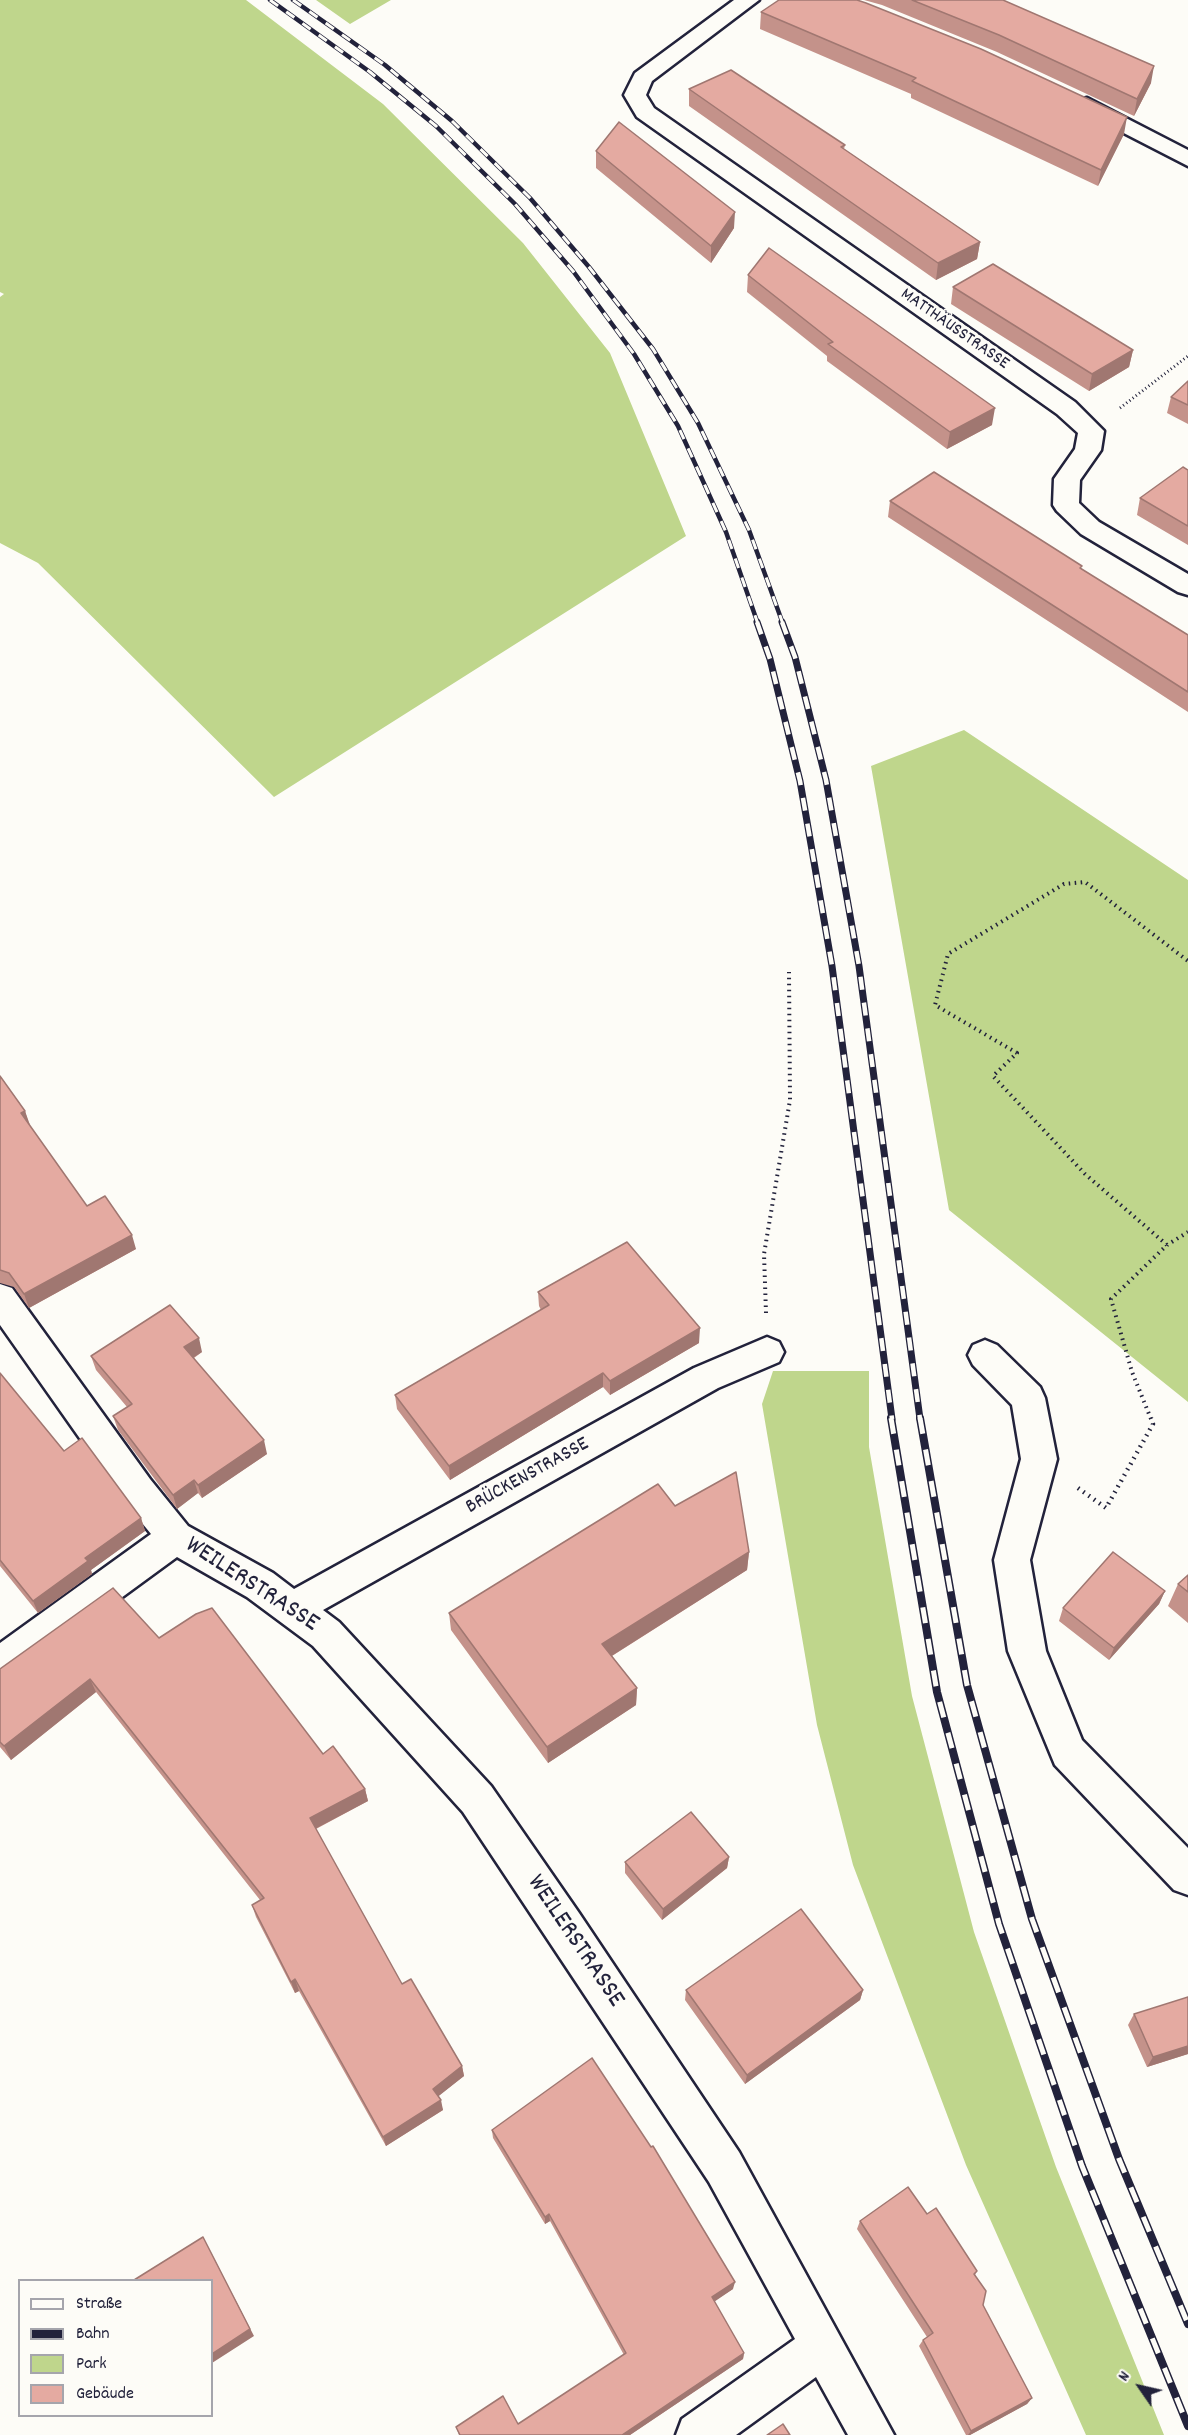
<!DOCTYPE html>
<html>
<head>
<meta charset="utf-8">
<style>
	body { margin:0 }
	#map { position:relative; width:1188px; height:2435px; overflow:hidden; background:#fdfcf7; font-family:Dekko,sans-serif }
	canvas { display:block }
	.legend { position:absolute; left:18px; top:2279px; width:195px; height:138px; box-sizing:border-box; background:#fdfcf7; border:2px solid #a5a5ac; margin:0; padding:8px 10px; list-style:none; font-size:18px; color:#22223b }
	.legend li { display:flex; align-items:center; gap:12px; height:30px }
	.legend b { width:30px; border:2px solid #a5a5ac }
	.north { position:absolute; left:1110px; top:2357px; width:60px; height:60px; -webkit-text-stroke:4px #fdfcf7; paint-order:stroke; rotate:304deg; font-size:16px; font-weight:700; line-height:24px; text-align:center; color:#22223b }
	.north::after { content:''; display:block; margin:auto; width:21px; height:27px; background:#22223b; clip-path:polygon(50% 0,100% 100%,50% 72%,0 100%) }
</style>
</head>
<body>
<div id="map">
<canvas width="1188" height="2435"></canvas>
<ul class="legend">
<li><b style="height:8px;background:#fdfcf7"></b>Straße</li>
<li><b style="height:8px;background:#22223b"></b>Bahn</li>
<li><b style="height:16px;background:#bfd68c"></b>Park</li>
<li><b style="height:16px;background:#e4aaa1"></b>Gebäude</li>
</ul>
<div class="north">N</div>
</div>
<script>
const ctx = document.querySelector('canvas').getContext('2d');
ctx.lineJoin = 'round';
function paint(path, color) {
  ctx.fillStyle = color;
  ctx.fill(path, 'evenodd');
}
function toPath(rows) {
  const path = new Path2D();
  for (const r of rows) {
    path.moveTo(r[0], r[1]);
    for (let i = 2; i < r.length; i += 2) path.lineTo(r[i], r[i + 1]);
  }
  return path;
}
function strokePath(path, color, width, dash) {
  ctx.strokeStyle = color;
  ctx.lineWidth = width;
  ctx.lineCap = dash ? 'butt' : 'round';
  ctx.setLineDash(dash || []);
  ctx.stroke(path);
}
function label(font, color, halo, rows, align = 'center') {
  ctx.font = font + ' Dekko,sans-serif';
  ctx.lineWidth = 6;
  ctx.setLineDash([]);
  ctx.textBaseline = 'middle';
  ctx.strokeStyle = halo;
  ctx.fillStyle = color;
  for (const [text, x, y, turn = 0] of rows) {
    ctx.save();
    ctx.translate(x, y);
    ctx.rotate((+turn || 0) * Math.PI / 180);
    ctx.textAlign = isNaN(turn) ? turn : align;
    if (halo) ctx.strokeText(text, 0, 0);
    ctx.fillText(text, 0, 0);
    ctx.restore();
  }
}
paint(toPath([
	[0,0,246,0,383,104,523,243,610,353,686,536,274,797,38,563,0,543,0,297,4,294,0,292],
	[316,0,391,0,350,24],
	[964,730,1188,880,1188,1402,949,1210,871,766],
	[773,1371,869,1371,869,1447,912,1696,974,1932,1056,2167,1164,2435,1086,2435,966,2165,853,1865,817,1725,762,1404]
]), '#bfd68c');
const minor = toPath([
	[734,0,759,0,652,81,646,95,654,108,1075,402,1104,431,1101,450,1080,480,1079,503,1099,522,1188,574,1188,595,1178,592,1081,534,1057,511,1053,505,1054,479,1075,449,1078,433,1057,414,637,117,624,95,635,73,734,0],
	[1087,98,1188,150,1188,166,1079,110,1076,105,1079,100,1087,98],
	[0,1284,12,1288,150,1479,188,1526,273,1573,294,1589,694,1368,767,1337,779,1342,784,1352,779,1362,718,1388,323,1610,339,1622,491,1786,579,1913,739,2152,894,2435,848,2435,816,2377,736,2435,676,2435,682,2419,795,2339,709,2182,463,1812,313,1646,247,1597,177,1557,13,1677,0,1682,0,1643,151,1534,124,1501,0,1325,0,1284],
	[985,1340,997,1345,1040,1387,1045,1398,1057,1459,1030,1560,1046,1651,1082,1740,1188,1848,1188,1895,1174,1890,1055,1765,1008,1651,994,1560,1021,1459,1012,1405,973,1365,968,1355,973,1345,985,1340]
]);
strokePath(minor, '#22223b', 5);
strokePath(toPath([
	[1120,408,1188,356]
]), '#22223b', 3, [1, 3]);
strokePath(toPath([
	[1167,1245,1085,1174,993,1076,1017,1053,935,1005,948,954,1064,884,1085,882,1188,961],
	[766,1313,764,1254,790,1100,789,972],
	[1151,1419,1132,1372,1111,1299,1167,1245,1188,1232]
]), '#22223b', 4, [1.5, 4.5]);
strokePath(toPath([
	[1078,1488,1106,1508,1153,1424,1151,1418]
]), '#22223b', 4.5, [1.5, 5]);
paint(minor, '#fdfcf7');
const railFar2 = toPath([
	[270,0,370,72,436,126,515,204,573,271,634,354,678,426,726,532,758,624],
	[293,0,385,65,452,121,530,198,589,267,653,349,698,423,749,530,783,624]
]);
const railFar1 = toPath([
	[757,622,770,659,800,781,832,966,892,1419],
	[782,622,795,657,826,780,859,966,920,1419]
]);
const rail = toPath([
	[891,1418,937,1692,999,1924,1082,2166,1188,2426],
	[920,1418,967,1685,1032,1919,1119,2159,1188,2324]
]);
strokePath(railFar2, '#22223b', 4.5);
strokePath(railFar1, '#22223b', 7);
strokePath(rail, '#22223b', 8);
strokePath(railFar2, '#fdfcf7', 3, [10]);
strokePath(railFar1, '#fdfcf7', 4.5, [13]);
strokePath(rail, '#fdfcf7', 5, [16]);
paint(toPath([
	[864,0,1003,0,1151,83,1134,116,997,52,882,5],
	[761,12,1124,134,1098,186,911,98,911,94,760,29],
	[689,89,845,145,844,149,980,242,977,259,936,280,689,106],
	[596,151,734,228,711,263,596,168],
	[748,275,992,425,947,449,827,361,827,356,747,292],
	[953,287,1133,350,1129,367,1089,391,951,304],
	[1188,381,1188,424,1167,413,1171,397],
	[1188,470,1188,545,1137,515,1140,498],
	[890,501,1081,569,1188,635,1188,712,888,517],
	[0,1076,25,1111,29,1125,87,1206,136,1249,29,1308,14,1287,0,1283],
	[538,1292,699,1343,610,1395,603,1387,450,1480,397,1409,395,1395,541,1310,539,1306],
	[202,1352,194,1358,267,1454,202,1498,198,1493,177,1509,118,1430,113,1416,127,1407,96,1370,91,1356],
	[0,1373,64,1451,141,1518,145,1531,91,1570,92,1574,38,1613,0,1566],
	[675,1506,749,1552,747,1570,612,1656,637,1688,636,1705,548,1763,451,1630,449,1613],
	[1188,1575,1188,1623,1168,1606,1178,1584],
	[1165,1591,1159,1604,1109,1660,1059,1621,1063,1608],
	[159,1638,323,1754,365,1789,368,1801,316,1829,402,1984,462,2066,464,2076,438,2096,443,2110,386,2146,299,1991,295,1993,256,1917,252,1905,260,1900,96,1692,11,1760,0,1747,0,1669],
	[729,1857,727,1868,662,1920,625,1873,625,1862],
	[686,1990,863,1990,860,2000,745,2084,685,2000],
	[1134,2014,1188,2054,1147,2067,1128,2025],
	[492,2130,733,2289,714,2301,744,2353,743,2359,630,2435,459,2435,456,2427,518,2424,624,2355,550,2221,545,2224,493,2138],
	[927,2214,977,2271,975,2275,983,2305,1032,2398,1027,2404,970,2435,966,2435,919,2346,923,2340,927,2337,857,2229,860,2221]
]), '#c4928a');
paint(toPath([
	[1154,66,1151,83,1134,116,1137,99],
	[1127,117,1124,134,1098,186,1101,170],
	[735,212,734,228,711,263,711,246],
	[980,242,977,259,936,280,938,263],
	[1133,350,1129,367,1089,391,1092,374],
	[995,408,992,425,947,449,950,432],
	[25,1111,30,1125,25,1127,21,1113],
	[132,1235,136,1249,29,1308,24,1294],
	[700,1328,699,1343,610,1395,610,1381],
	[199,1338,202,1352,188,1361,184,1347],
	[603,1373,603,1387,450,1480,449,1466],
	[264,1440,267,1454,202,1498,198,1485],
	[194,1480,198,1493,177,1509,173,1495],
	[141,1518,145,1531,91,1570,92,1574,38,1613,33,1601,85,1558],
	[749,1552,747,1570,602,1662,602,1644],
	[1165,1591,1159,1604,1109,1660,1114,1648],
	[90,1679,96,1692,11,1760,4,1746],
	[637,1688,636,1705,548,1763,547,1747],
	[365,1789,368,1801,313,1830,310,1818],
	[729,1857,727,1868,662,1920,663,1909],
	[295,1979,299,1991,295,1993,291,1982],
	[863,1990,860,2000,745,2084,747,2075],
	[1188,2046,1188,2054,1147,2067,1153,2057],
	[462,2066,464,2076,435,2099,433,2089],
	[441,2100,443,2110,386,2146,383,2137],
	[549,2214,550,2221,545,2224,545,2217],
	[203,2237,254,2336,212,2363,212,2354],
	[735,2282,733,2289,711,2304,712,2297],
	[744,2353,743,2359,630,2435,622,2435],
	[1032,2398,1027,2404,970,2435,968,2435,971,2431]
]), '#a07771');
const building = toPath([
	[779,0,857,0,866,3,981,49,1127,117,1101,170,912,81,916,78,761,12,779,0],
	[912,0,1003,0,1154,66,1137,99,999,35,912,0],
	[731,70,845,145,841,147,980,242,938,263,689,89,731,70],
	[619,122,735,212,711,246,596,151,619,122],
	[769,248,995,408,950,432,828,344,833,342,748,275,769,248],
	[993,264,1133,350,1092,374,953,287,993,264],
	[1188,381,1188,405,1171,397,1188,381],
	[1183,467,1188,470,1188,526,1140,498,1183,467],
	[934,472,1082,566,1080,568,1188,635,1188,692,890,501,934,472],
	[0,1076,25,1111,21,1113,87,1206,105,1196,132,1235,24,1294,9,1273,0,1270,0,1076],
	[627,1242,700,1328,610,1381,603,1373,449,1466,395,1395,549,1305,538,1292,627,1242],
	[170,1305,199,1338,184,1347,264,1440,198,1485,194,1480,173,1495,113,1416,132,1404,91,1356,170,1305],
	[0,1373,64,1451,82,1438,141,1518,85,1558,88,1561,33,1601,0,1560,0,1373],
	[736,1472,749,1552,602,1644,637,1688,547,1747,449,1613,658,1484,675,1506,736,1472],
	[1113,1552,1165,1591,1114,1648,1063,1608,1113,1552],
	[1188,1575,1188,1592,1178,1584,1188,1575],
	[113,1588,159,1638,196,1614,212,1608,323,1754,333,1746,365,1789,310,1818,402,1984,411,1979,462,2066,433,2089,441,2100,383,2137,295,1979,291,1982,252,1905,264,1898,90,1679,4,1746,0,1742,0,1669,113,1588],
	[691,1812,729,1857,663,1909,625,1862,691,1812],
	[801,1909,863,1990,747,2075,686,1990,801,1909],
	[1188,1997,1188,2046,1153,2057,1134,2014,1188,1997],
	[592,2058,651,2147,653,2146,735,2282,712,2297,744,2353,622,2435,460,2435,456,2427,503,2396,518,2424,626,2353,549,2214,545,2217,492,2130,592,2058],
	[908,2187,927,2214,936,2208,977,2271,974,2274,986,2291,983,2305,1032,2398,971,2431,923,2340,933,2333,860,2221,908,2187],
	[203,2237,250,2329,212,2354,212,2280,134,2280,203,2237],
	[783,2424,790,2435,767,2435,783,2424]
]);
paint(building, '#e4aaa1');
strokePath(building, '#a07771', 1.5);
label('18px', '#22223b', '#fdfcf7', [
	["MATTHÄUSSTRASSE",954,330,35]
]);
label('21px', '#22223b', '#fdfcf7', [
	["BRÜCKENSTRASSE",528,1477,-29]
]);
label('26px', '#22223b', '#fdfcf7', [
	["WEILERSTRASSE",251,1586,33],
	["WEILERSTRASSE",574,1942,56]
]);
</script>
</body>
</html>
